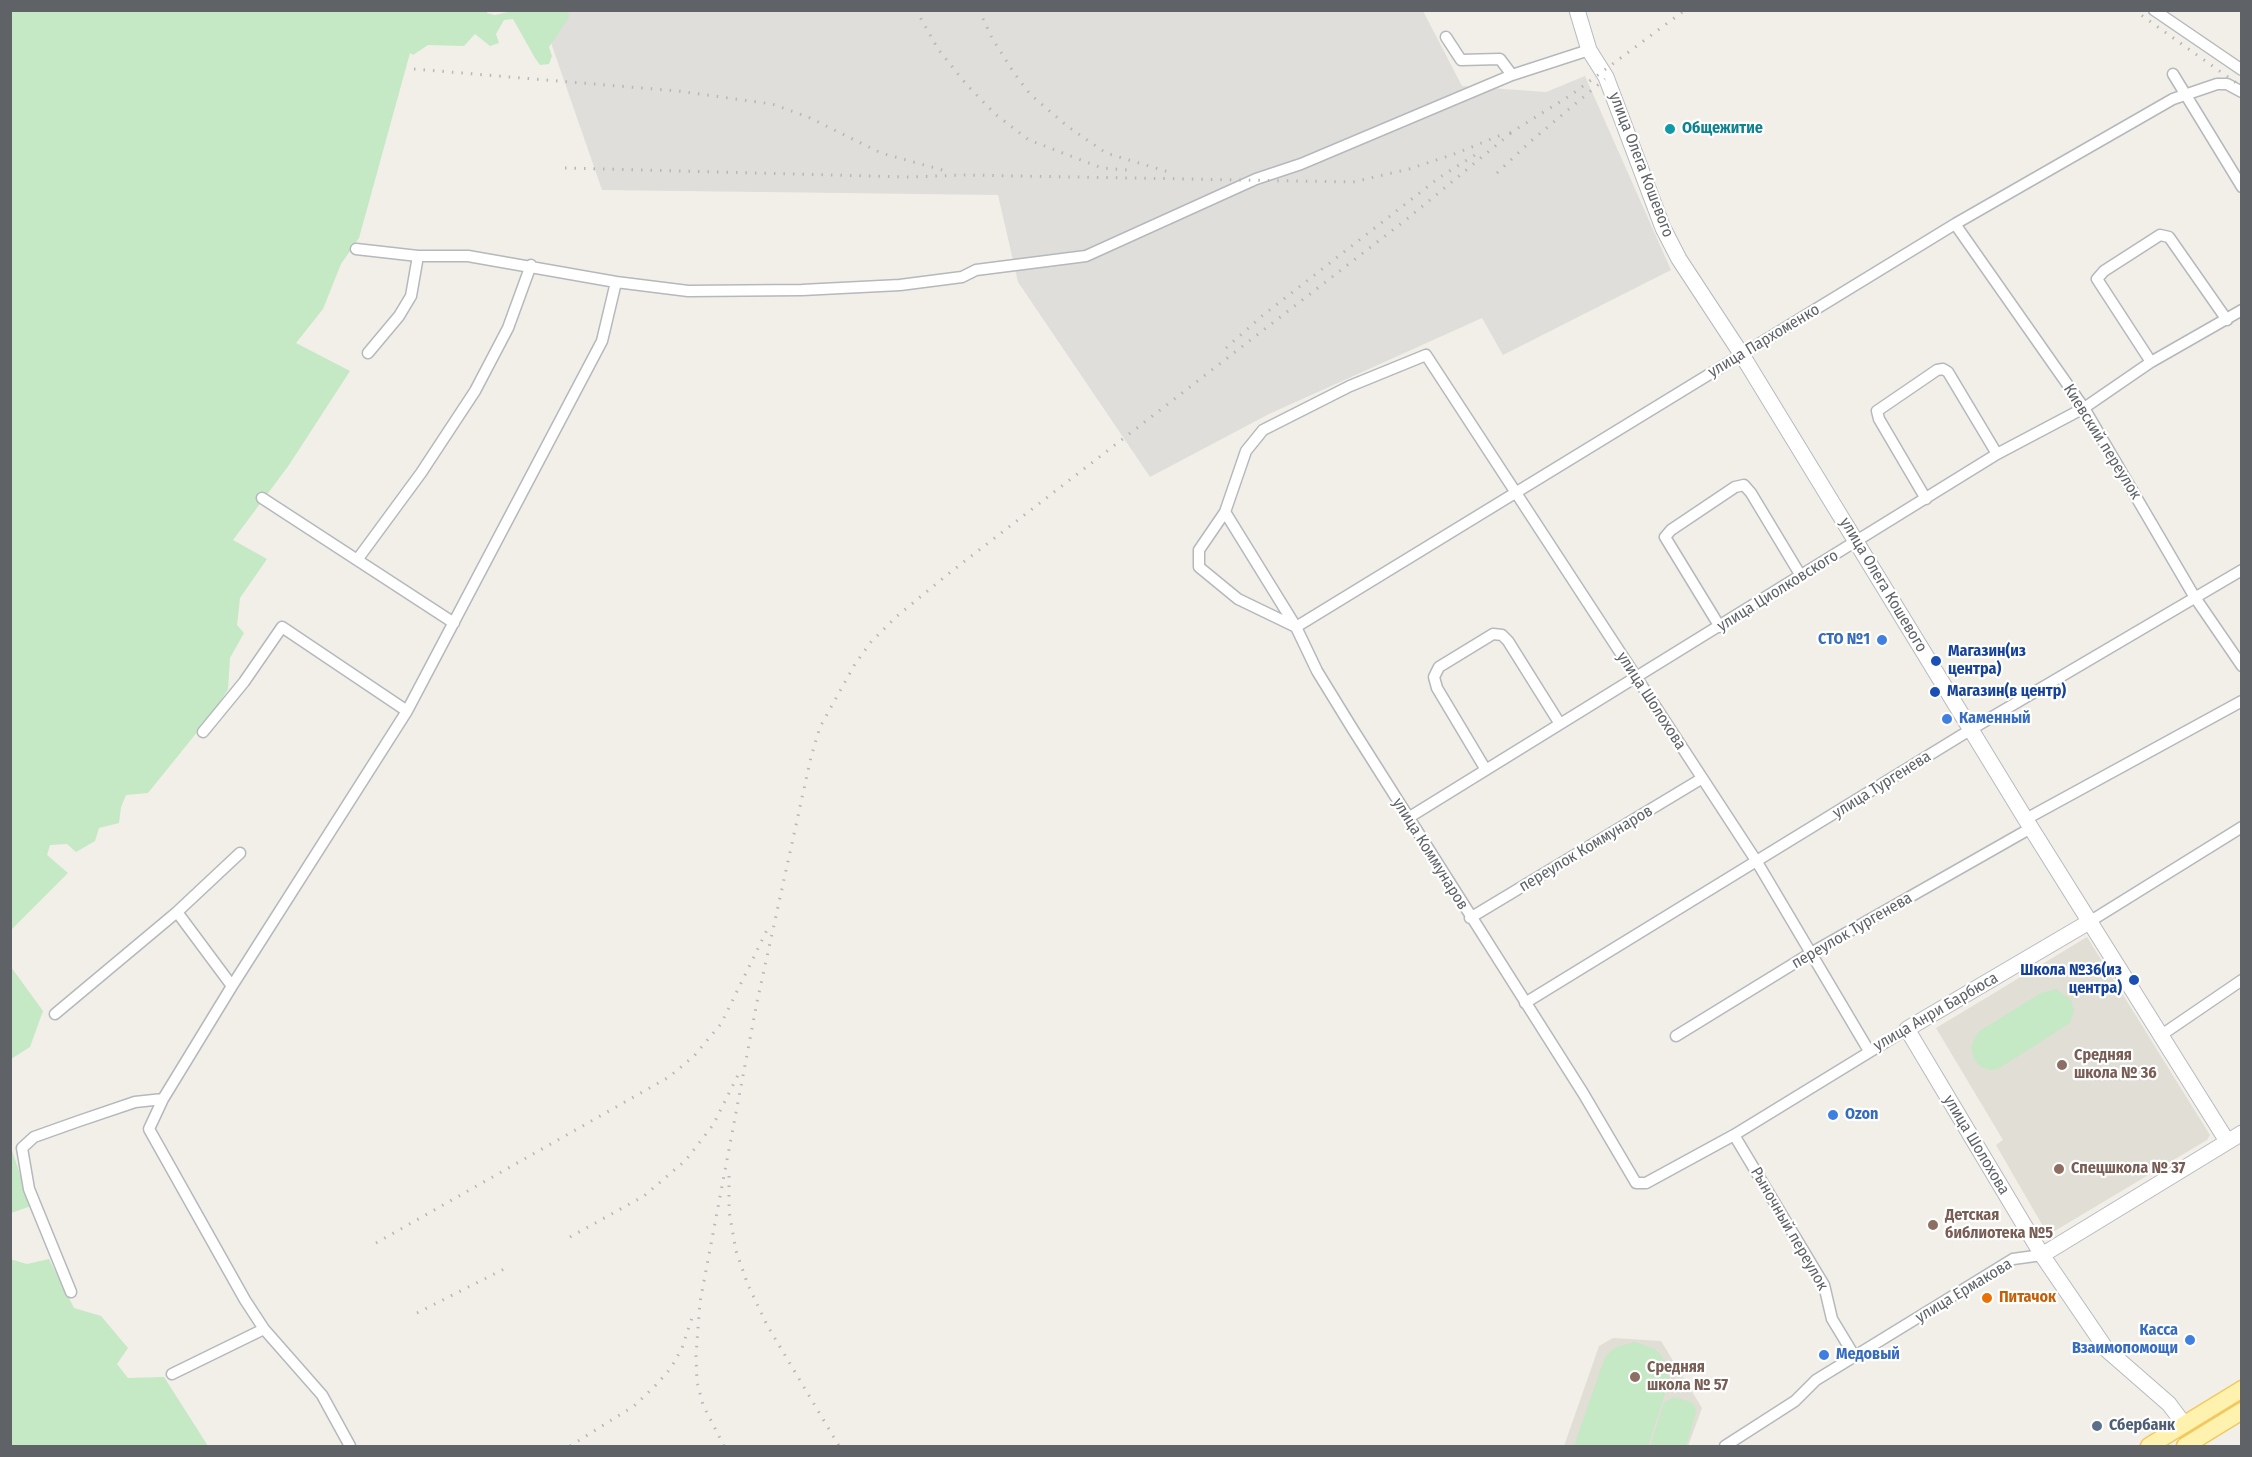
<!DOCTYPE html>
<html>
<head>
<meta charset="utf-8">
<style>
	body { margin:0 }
	#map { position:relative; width:2252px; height:1457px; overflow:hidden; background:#f1efe8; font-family:"Fira Sans Condensed",sans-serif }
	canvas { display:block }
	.frame { position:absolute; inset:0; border:12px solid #5f6368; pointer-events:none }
</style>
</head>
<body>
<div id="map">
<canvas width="2252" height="1457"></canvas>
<div class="frame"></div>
</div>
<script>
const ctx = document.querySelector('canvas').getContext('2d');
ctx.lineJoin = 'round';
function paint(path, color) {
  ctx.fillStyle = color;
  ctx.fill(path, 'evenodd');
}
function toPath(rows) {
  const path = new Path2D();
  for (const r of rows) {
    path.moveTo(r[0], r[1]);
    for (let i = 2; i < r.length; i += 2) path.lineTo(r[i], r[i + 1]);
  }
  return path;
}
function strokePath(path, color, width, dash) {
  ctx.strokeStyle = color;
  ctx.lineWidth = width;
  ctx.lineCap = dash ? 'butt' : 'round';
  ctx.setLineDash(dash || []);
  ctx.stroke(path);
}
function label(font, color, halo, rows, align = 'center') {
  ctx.font = font + ' "Fira Sans Condensed",sans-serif';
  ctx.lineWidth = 4.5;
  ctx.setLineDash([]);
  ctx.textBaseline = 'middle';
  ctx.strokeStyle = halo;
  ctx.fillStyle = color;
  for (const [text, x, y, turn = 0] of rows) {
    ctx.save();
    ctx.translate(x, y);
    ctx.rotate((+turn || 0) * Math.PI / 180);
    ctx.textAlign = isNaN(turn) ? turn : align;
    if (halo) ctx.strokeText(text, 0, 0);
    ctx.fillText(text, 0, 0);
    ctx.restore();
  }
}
paint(toPath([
	[540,11,1423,11,1462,86,1546,92,1585,76,1671,270,1503,355,1482,318,1269,414,1150,477,1018,282,998,195,602,190]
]), '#e0deda');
paint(toPath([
	[2087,937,2210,1135,2207,1140,2048,1235,1996,1145,2003,1140,1936,1028],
	[1613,1338,1661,1341,1702,1408,1688,1446,1564,1446,1599,1346]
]), '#e1ded6');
paint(toPath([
	[488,10,487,13,495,15,512,11,568,11,569,17,549,47,552,56,549,64,540,65,535,58,513,19,504,20,496,34,499,43,490,46,475,34,464,46,428,45,413,55,410,53,359,238,341,264,323,309,296,343,350,371,289,465,233,540,267,559,240,598,237,625,244,633,230,658,228,689,215,710,148,793,126,795,121,807,119,823,99,828,95,841,76,852,67,844,50,845,47,855,68,873,11,930,11,11],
	[11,967,43,1011,30,1047,11,1059],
	[2056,989,2071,1000,2074,1011,2070,1023,1998,1069,1989,1070,1980,1066,1974,1059,1971,1047,1978,1032,2041,993],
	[10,1145,31,1206,11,1213,10,1213],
	[10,1259,27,1264,49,1259,74,1308,101,1316,128,1348,117,1364,128,1378,164,1377,208,1446,11,1446],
	[1634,1342,1653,1348,1661,1355,1668,1370,1669,1382,1648,1446,1574,1446,1605,1357,1614,1348],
	[1674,1397,1691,1402,1695,1406,1696,1412,1686,1446,1650,1446,1664,1403]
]), '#c5e8c5');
const street = toPath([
	[2154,10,2242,70],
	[1446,37,1461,60,1500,59,1512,75],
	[2173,74,2242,187],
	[1955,224,2084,408,2194,596,2242,666],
	[356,249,418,256,468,256,616,282,688,291,802,290,900,285,962,277,976,270,1086,256,1256,179,1301,164,1512,75,1589,50],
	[368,353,399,316,411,296,418,256],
	[2151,362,2097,279,2104,271,2160,235,2169,237,2227,320],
	[262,498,454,623],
	[1926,499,1879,419,1877,411,1937,370,1943,369,1948,372,1997,454],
	[1225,512,1296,627,1955,224,2173,99,2217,84,2227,84,2242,92],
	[357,560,421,473,475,391,508,328,531,265],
	[1720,627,1665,537,1671,530,1735,487,1744,485,1751,493,1801,576],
	[203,732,244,682,282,627,407,711],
	[1486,770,1437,688,1434,677,1439,667,1493,634,1502,635,1508,641,1560,724],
	[1408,818,1997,454,2084,408,2151,362,2242,310],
	[2026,819,2242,701],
	[177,912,232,986],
	[1470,918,1701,779],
	[2089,922,2242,827],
	[1525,1003,1970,730,2242,570],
	[55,1014,177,912,240,853],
	[1676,1036,1811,953,2031,828],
	[2160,1036,2242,980],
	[1869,1051,1757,862,1426,355,1350,386,1263,430,1246,451,1225,512,1199,550,1199,567,1238,599,1296,627,1317,671,1352,728,1583,1093,1636,1183,1646,1183,1734,1135,1907,1029],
	[1734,1135,1824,1285,1832,1319,1855,1357],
	[71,1292,29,1189,22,1148,34,1137,79,1121,135,1102,163,1099],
	[172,1374,264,1329],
	[350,1446,322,1395,264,1329,245,1300,149,1129,163,1099,232,986,407,711,602,341,616,282],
	[1725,1446,1795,1401,1816,1380,2013,1259,2042,1255]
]);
const secondary = toPath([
	[1577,10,1589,50,1606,77,1663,228,1679,259,1742,355,2031,828,2227,1141],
	[2089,922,1907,1029,2042,1255,2100,1340,2106,1349,2169,1404,2184,1424],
	[2042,1255,2242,1133]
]);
const primary = toPath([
	[2149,1446,2242,1389],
	[2185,1446,2242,1411]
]);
strokePath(street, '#b5b8bc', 13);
strokePath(secondary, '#b6babf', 17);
strokePath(primary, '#f2c960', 19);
strokePath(street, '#fff', 10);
strokePath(secondary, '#fff', 15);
strokePath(primary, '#fff2af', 16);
strokePath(toPath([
	[916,10,938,49,966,84,995,114,1029,140,1102,168,1127,170],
	[979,10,992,38,1014,73,1030,94,1067,126,1106,153,1172,173],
	[2134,10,2242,87],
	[414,69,678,91,772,104,808,117,881,153,946,171],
	[1510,133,1571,95,1685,10],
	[565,168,909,177,964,175,1353,182,1409,169,1457,153,1506,133],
	[1497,173,1531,141,1605,79],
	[1226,348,1262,316,1440,177,1480,152],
	[729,1176,729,1211,736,1251,748,1285,767,1325,839,1446],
	[570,1237,644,1196,686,1160,713,1125,739,1073],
	[376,1243,669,1077,694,1056,721,1024,767,930],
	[417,1313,508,1267],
	[570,1446,634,1406,655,1386,671,1368,682,1348,692,1318],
	[724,1446,703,1405,697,1382,696,1355,700,1302,757,1002,811,757,820,727,855,664,871,642,897,616,952,571,1407,219,1517,128]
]), '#b6b7b8', 3, [1.5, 8]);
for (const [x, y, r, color] of [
	[1670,129,6,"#0f9aa8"],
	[1882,640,6,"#3f7fe0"],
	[1936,661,6,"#1a4fb4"],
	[1935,692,6,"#1a4fb4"],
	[1947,719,6,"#3f7fe0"],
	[2134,980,6,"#1a4fb4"],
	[2062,1065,6,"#8d6e63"],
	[1833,1115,6,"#3f7fe0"],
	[2059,1169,6,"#8d6e63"],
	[1933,1225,6,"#8d6e63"],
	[1987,1298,6,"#e8710a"],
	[2190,1340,6,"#3f7fe0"],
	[1824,1355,6,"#3f7fe0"],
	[1635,1377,6,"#8d6e63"],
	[2097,1426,6,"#5c6f8a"]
]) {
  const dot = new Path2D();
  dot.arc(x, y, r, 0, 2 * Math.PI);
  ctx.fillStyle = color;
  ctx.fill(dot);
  strokePath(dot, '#fff', 2);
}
label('bold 16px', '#0d838f', '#fff', [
	["Общежитие",1682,129]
], 'left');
label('16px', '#5f6368', '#fff', [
	["улица Олега Кошевого",1641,165,69],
	["улица Пархоменко",1764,341,-31],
	["Киевский переулок",2102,442,58],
	["улица Олега Кошевого",1883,585,59],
	["улица Циолковского",1778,591,-32],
	["улица Шолохова",1651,701,57],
	["улица Тургенева",1882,785,-32],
	["переулок Коммунаров",1586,849,-31],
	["улица Коммунаров",1430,854,58],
	["переулок Тургенева",1852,931,-30],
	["улица Анри Барбюса",1936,1012,-30],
	["улица Шолохова",1976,1145,59],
	["Рыночный переулок",1789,1229,60],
	["улица Ермакова",1964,1291,-31]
]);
label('bold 16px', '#366cbe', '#fff', [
	["СТО №1",1870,640,"right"],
	["Каменный",1959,719],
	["Ozon",1845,1115],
	["Касса",2178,1331,"right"],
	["Взаимопомощи",2178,1349,"right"],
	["Медовый",1836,1355]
], 'left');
label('bold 16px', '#164399', '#fff', [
	["Магазин(из",1948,652],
	["центра)",1948,670],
	["Магазин(в центр)",1947,692],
	["Школа №36(из",2122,971,"right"],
	["центра)",2122,989,"right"]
], 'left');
label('bold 16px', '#785e54', '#fff', [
	["Средняя",2074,1056],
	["школа № 36",2074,1074],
	["Спецшкола № 37",2071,1169],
	["Детская",1945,1216],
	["библиотека №5",1945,1234],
	["Средняя",1647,1368],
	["школа № 57",1647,1386]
], 'left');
label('bold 16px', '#c56008', '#fff', [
	["Питачок",1999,1298]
], 'left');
label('bold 16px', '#4e5e75', '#fff', [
	["Сбербанк",2109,1426]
], 'left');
</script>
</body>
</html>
